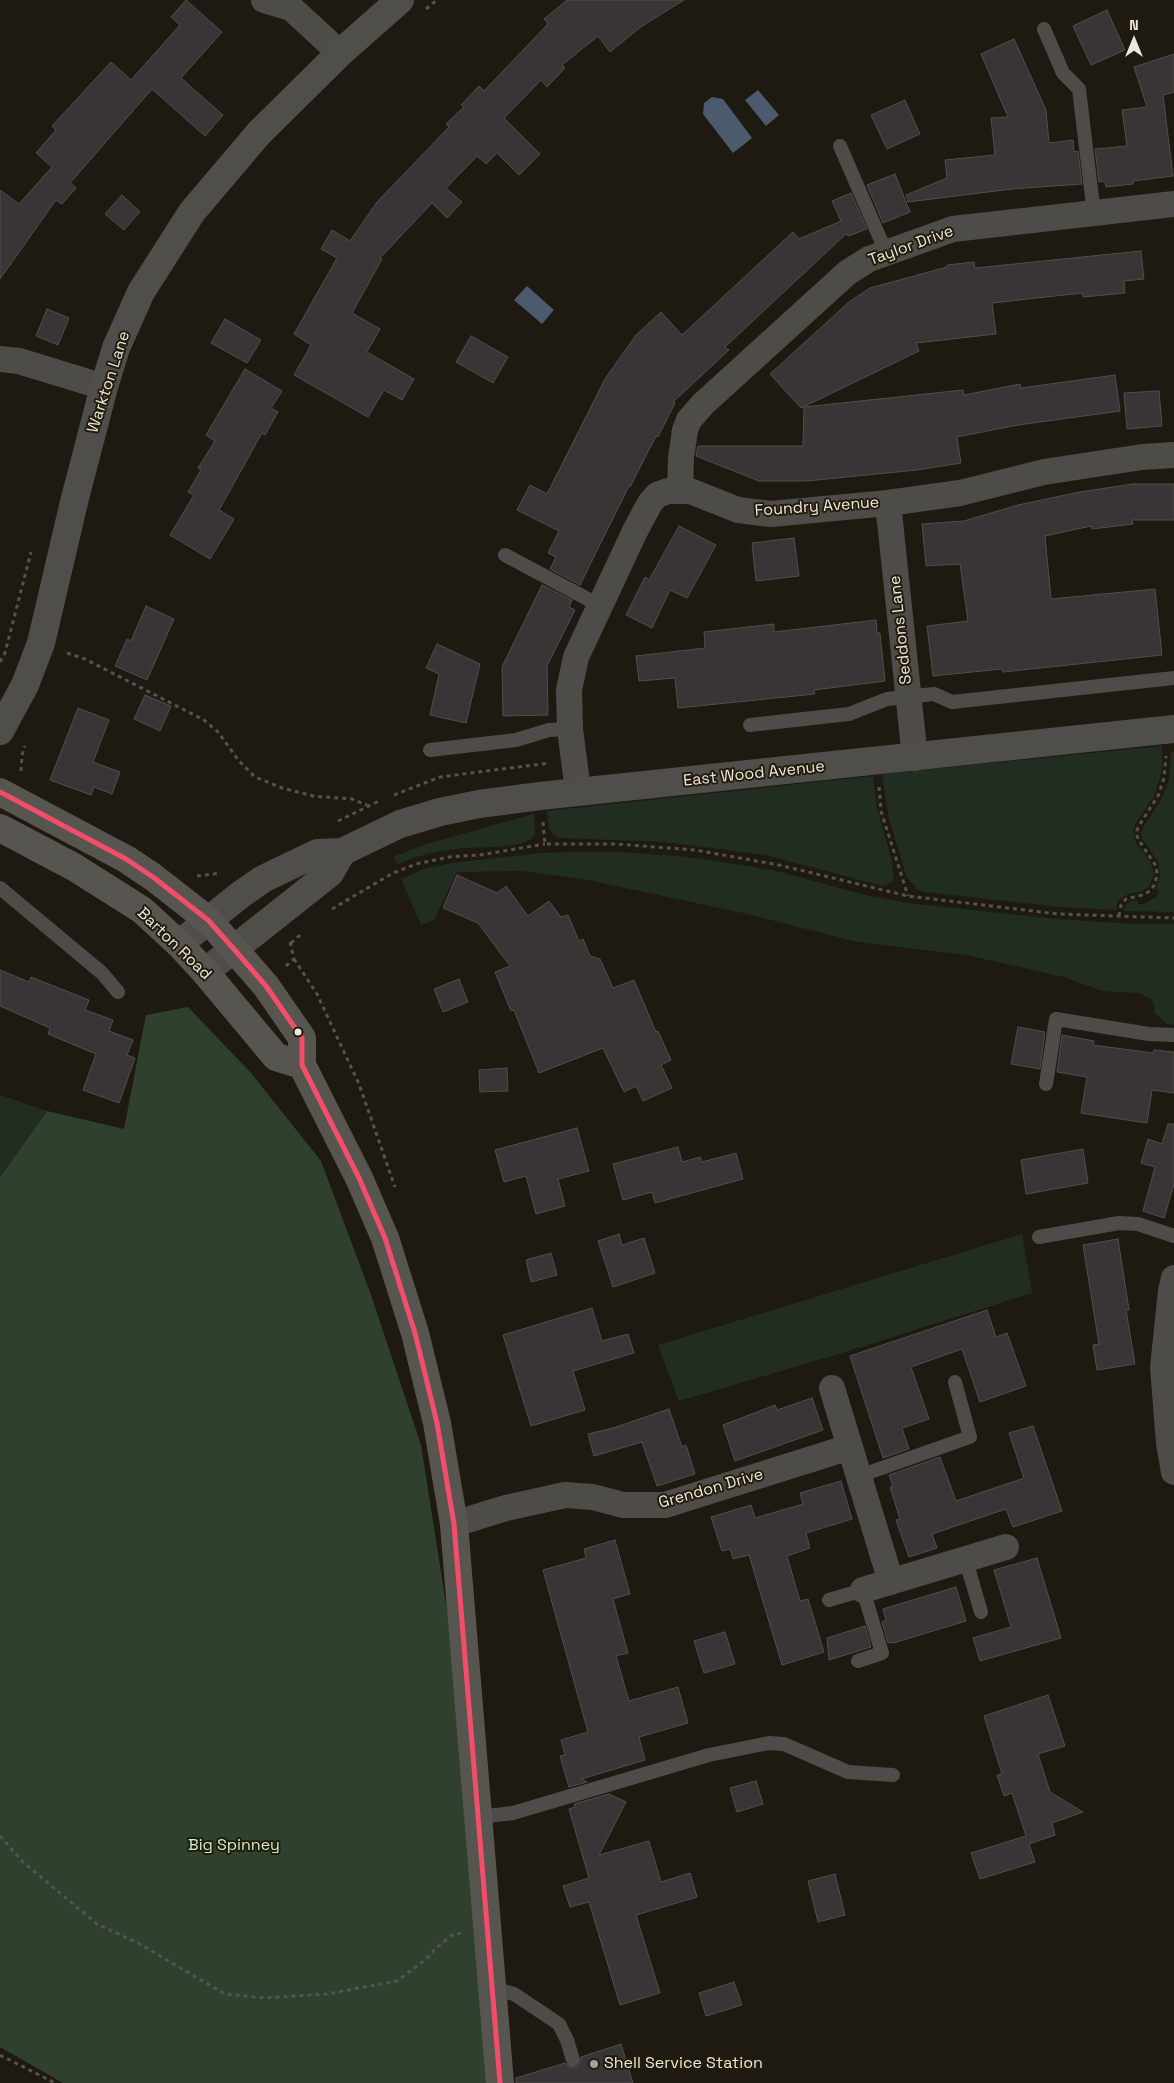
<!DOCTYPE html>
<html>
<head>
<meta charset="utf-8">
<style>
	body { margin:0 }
	#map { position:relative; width:1174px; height:2083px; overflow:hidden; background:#1e1a11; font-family:"Space Grotesk",sans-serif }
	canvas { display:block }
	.north { position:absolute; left:1109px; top:15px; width:50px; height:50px; -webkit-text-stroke:4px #231b0c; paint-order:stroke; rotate:0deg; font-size:14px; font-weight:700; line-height:20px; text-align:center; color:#ede8de }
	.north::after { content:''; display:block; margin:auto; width:18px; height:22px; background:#ede8de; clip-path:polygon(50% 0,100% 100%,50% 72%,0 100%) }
</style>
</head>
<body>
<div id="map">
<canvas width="1174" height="2083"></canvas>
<div class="north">N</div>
</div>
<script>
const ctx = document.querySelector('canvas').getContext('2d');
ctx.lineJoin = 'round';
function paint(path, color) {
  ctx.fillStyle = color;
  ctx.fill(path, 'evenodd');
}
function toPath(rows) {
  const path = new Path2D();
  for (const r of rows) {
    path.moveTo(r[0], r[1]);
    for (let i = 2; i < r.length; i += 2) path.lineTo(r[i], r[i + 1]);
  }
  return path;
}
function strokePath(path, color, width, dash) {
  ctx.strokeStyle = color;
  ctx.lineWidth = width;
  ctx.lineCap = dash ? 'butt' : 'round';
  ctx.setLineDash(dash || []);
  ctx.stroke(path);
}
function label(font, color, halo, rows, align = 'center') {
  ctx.font = font + ' "Space Grotesk",sans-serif';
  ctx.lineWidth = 4;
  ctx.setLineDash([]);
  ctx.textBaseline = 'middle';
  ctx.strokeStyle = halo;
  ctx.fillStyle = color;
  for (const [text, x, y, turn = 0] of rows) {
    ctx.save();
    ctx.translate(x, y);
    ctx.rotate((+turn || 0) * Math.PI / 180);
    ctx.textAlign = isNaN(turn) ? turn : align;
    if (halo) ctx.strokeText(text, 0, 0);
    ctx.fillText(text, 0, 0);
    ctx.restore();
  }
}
paint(toPath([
	[1162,746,1162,770,1155,795,1135,824,1133,830,1136,843,1150,861,1154,875,1149,886,1143,891,1128,894,1118,901,1116,910,1059,907,925,892,918,890,907,878,889,819,882,774],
	[1174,751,1174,912,1123,911,1126,905,1131,901,1137,900,1138,904,1144,904,1156,897,1159,892,1156,889,1160,876,1158,862,1142,838,1141,833,1143,828,1163,796,1169,780,1171,752],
	[873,776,877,808,892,861,893,873,894,881,883,886,765,855,665,842,562,838,555,836,549,829,547,811],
	[534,814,535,834,531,839,520,844,497,847,461,848,436,852,415,857,398,864,393,857,426,844],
	[575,852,619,852,679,856,749,866,780,872,869,896,907,903,1057,919,1134,924,1174,924,1174,1025,1167,1024,1154,1013,1155,1007,1152,1000,1139,993,1102,991,1064,977,966,955,858,942,743,913,588,880,522,871,457,872,434,920,421,925,401,879,423,869,452,863,540,853],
	[0,1095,47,1111,0,1177],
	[1022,1234,1032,1293,839,1354,679,1401,658,1345]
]), '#212d21');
paint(toPath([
	[188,1007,251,1073,321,1161,371,1295,421,1445,453,1649,488,2083,63,2083,0,2047,0,1177,47,1111,124,1129,146,1015]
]), '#2f402e');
paint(toPath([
	[758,90,779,115,766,126,745,100],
	[712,97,723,99,752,138,733,153,703,114,704,103],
	[527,286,554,310,542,324,514,300]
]), '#4c5a6d');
const building = toPath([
	[186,0,222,32,181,78,223,115,205,136,152,89,70,183,76,188,62,204,56,200,0,279,0,190,19,204,52,167,36,153,56,130,52,126,111,62,131,80,180,25,171,17,186,0],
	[567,0,684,0,642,26,610,52,598,36,562,65,565,68,547,87,541,80,504,118,540,154,519,175,497,153,486,164,477,156,446,188,462,202,447,218,432,203,380,258,382,259,352,313,380,329,367,352,414,379,402,400,384,390,368,417,294,375,311,345,294,334,337,258,321,249,332,230,350,241,377,202,449,127,446,124,464,107,461,105,479,86,484,91,548,24,544,19,567,0],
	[1107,10,1125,50,1091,65,1073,26,1107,10],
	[1014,39,1046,110,1049,143,1073,140,1074,152,1078,151,1082,184,1012,189,908,202,906,195,947,178,945,160,995,155,991,118,1008,117,981,54,1014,39],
	[1174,54,1174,92,1163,95,1173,176,1133,181,1133,184,1106,187,1105,181,1099,182,1095,149,1127,146,1122,110,1147,107,1134,67,1174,54],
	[905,100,920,134,887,149,871,115,905,100],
	[895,174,910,212,883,223,867,185,895,174],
	[851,193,867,229,848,236,847,233,725,347,729,350,673,402,675,403,658,437,656,436,630,487,629,486,580,585,550,569,556,557,548,553,559,531,517,510,530,485,547,494,605,379,636,335,661,312,682,335,793,232,799,239,841,221,832,201,851,193],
	[122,195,140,212,124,230,105,214,122,195],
	[1141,251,1144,279,1124,281,1125,293,1083,297,1082,293,992,303,996,334,916,343,919,351,801,408,770,374,849,302,870,288,947,267,947,265,974,262,975,268,1141,251],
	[47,309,69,318,58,345,36,336,47,309],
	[225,319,261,340,247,363,211,343,225,319],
	[471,336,508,357,493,383,456,362,471,336],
	[245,369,282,391,271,408,278,412,265,435,262,433,219,510,234,519,210,559,170,535,194,495,188,492,201,470,198,468,215,441,206,435,245,369],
	[1115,375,1120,411,1018,425,957,437,961,463,917,470,807,481,759,481,696,456,698,446,803,446,804,407,963,390,964,395,1020,384,1021,388,1115,375],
	[1159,391,1162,426,1127,429,1124,393,1159,391],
	[1133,484,1174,484,1174,520,1132,520,1133,524,1092,529,1091,526,1045,536,1051,599,1155,589,1162,655,1003,672,1002,669,933,676,927,626,968,621,960,564,926,566,922,524,964,521,1018,505,1080,492,1133,484],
	[679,526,716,545,687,598,670,590,652,628,626,615,645,577,649,580,679,526],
	[794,538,799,576,756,581,752,543,794,538],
	[542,585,572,600,569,607,575,610,547,666,548,715,503,716,502,667,542,585],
	[146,606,174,619,147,680,115,666,127,639,131,641,146,606],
	[876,620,877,633,880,633,885,681,814,690,815,694,678,708,675,678,639,681,636,656,705,648,704,632,774,624,774,632,876,620],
	[437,644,480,664,466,723,430,715,439,674,426,668,437,644],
	[145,695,171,706,160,731,134,719,145,695],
	[78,708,109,720,93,762,120,772,112,794,94,787,91,795,50,780,78,708],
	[457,875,497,893,506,886,528,916,549,901,561,917,568,915,579,941,583,939,590,956,600,959,613,988,634,980,656,1032,658,1031,671,1060,661,1065,672,1088,643,1101,636,1086,624,1092,603,1048,539,1073,514,1010,511,1011,495,972,510,966,478,923,443,908,457,875],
	[0,970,29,982,31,977,89,1000,85,1010,113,1020,109,1031,133,1040,127,1055,135,1058,119,1103,83,1090,96,1054,48,1034,50,1028,0,1006,0,970],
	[459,979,468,1002,443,1012,434,989,459,979],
	[1018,1027,1045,1032,1040,1069,1011,1064,1018,1027],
	[1062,1035,1094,1041,1093,1045,1153,1053,1154,1050,1174,1052,1174,1093,1152,1090,1147,1123,1081,1113,1087,1077,1057,1072,1062,1035],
	[507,1068,508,1091,480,1092,479,1070,507,1068],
	[1168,1124,1174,1124,1174,1184,1164,1218,1143,1211,1155,1167,1141,1163,1148,1139,1162,1144,1168,1124],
	[577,1128,589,1171,558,1179,565,1206,536,1214,526,1176,504,1182,495,1150,577,1128],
	[678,1147,682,1162,700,1157,702,1162,736,1153,743,1179,655,1203,652,1192,623,1200,613,1164,678,1147],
	[1083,1149,1088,1183,1026,1194,1021,1160,1083,1149],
	[619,1234,622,1245,644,1238,655,1273,613,1287,598,1241,619,1234],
	[1118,1239,1129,1310,1126,1310,1135,1364,1097,1370,1093,1345,1099,1344,1083,1245,1118,1239],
	[551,1253,557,1275,531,1282,526,1260,551,1253],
	[592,1308,602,1341,628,1334,634,1353,573,1371,585,1410,531,1426,503,1335,592,1308],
	[987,1310,996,1337,1007,1333,1026,1386,980,1402,962,1349,911,1367,929,1419,902,1428,909,1449,883,1458,850,1356,987,1310],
	[812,1398,823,1430,735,1461,723,1425,775,1405,777,1410,812,1398],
	[669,1409,682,1447,686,1445,695,1474,657,1486,642,1442,594,1456,588,1434,613,1428,669,1409],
	[1033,1426,1062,1511,1013,1527,1006,1509,932,1534,937,1548,909,1557,896,1520,900,1519,890,1487,893,1486,889,1475,940,1457,956,1501,1024,1478,1009,1433,1033,1426],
	[841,1481,852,1519,806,1533,810,1548,787,1556,800,1601,808,1599,824,1652,782,1665,749,1555,733,1559,730,1549,722,1551,711,1517,751,1505,755,1518,803,1504,800,1493,841,1481],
	[615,1540,630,1594,613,1599,628,1653,616,1656,629,1701,678,1687,688,1723,639,1737,645,1760,581,1779,587,1782,569,1787,560,1756,565,1755,561,1740,588,1732,543,1570,586,1558,584,1549,615,1540],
	[1037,1558,1061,1638,980,1661,973,1638,1011,1627,994,1570,1037,1558],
	[956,1587,966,1621,893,1643,893,1642,888,1643,882,1622,886,1620,883,1609,956,1587],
	[865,1626,871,1647,829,1660,827,1638,865,1626],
	[725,1632,735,1664,704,1673,694,1641,725,1632],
	[1048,1695,1065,1746,1038,1754,1050,1792,1083,1812,1052,1823,1055,1835,1029,1844,1035,1862,980,1879,971,1853,1026,1836,1012,1793,1004,1796,997,1775,1002,1774,984,1716,1048,1695],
	[756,1781,763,1804,737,1812,730,1788,756,1781],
	[609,1794,626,1802,599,1855,649,1841,661,1882,690,1873,697,1897,636,1915,660,1993,620,2005,589,1902,570,1907,563,1886,589,1878,569,1809,575,1807,574,1804,609,1794],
	[835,1874,845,1915,818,1922,808,1881,835,1874],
	[734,1982,742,2005,706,2016,699,1993,734,1982],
	[621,2044,633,2083,516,2083,516,2078,565,2063,571,2068,576,2068,581,2062,581,2057,621,2044]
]);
paint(building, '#393435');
strokePath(building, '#514e4c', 1);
strokePath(toPath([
	[426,9,437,0],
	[67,653,85,659,204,720,218,732,239,761,255,777,282,788,313,796,352,799,367,805],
	[0,662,5,653,31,552],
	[21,771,22,755,25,746],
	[879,787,881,811,908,896],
	[394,795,440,777,549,763],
	[338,821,379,801],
	[543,822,545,844,616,844,695,850,779,865,908,896,1058,914,1174,918],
	[197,876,221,873],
	[332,909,393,873,416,864,449,857,480,855,545,844],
	[1119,916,1121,905,1126,899,1142,895,1150,891,1155,884,1157,874,1156,866,1138,839,1136,832,1140,824,1158,796,1164,778,1166,756],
	[291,943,300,935],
	[294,959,317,994,359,1084,395,1187],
	[286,966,294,959,290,942],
	[0,1836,23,1862,97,1924,138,1943,225,1994,265,1998,327,1994,397,1981,425,1960,436,1948,452,1935,461,1933],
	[0,2055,55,2083]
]), '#55524f', 3, [4, 4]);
strokePath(toPath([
	[1044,29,1063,73,1079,89,1094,214],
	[840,146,886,252],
	[505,555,599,605],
	[750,725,849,714,887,699,934,694,952,702,1174,678],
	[430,750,516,740,549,730,570,729],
	[0,888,102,973,118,992],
	[1046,1084,1056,1019,1149,1034,1174,1035],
	[1039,1237,1119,1223,1138,1224,1174,1236],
	[859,1476,970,1437,955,1382],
	[966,1561,981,1612],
	[829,1600,863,1590,882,1653,858,1661],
	[478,1817,513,1813,709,1755,769,1743,784,1744,848,1772,893,1775],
	[492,1988,514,1994,559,2024,567,2040,573,2060]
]), '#4e4c49', 14);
strokePath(toPath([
	[264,0,291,8,340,53],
	[0,359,19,361,104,387],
	[680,491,681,458,685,430,689,420,703,404,847,273,869,259,953,229,1174,204],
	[888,503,915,758],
	[578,791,570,729,569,690,576,657,635,531,650,503,657,495,668,491,690,491,738,510,771,514,888,503,960,493,1044,472,1142,457,1174,455],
	[1174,1278,1171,1291,1163,1367,1169,1443,1174,1472],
	[832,1388,891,1582],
	[454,1524,506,1508,565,1495,593,1497,623,1505,665,1505,850,1447],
	[863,1590,1006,1547]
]), '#4e4c49', 26);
strokePath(toPath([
	[0,731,25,685,41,643,74,502,104,387,116,348,141,292,192,212,259,133,340,53,400,0],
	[179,944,240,895,263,879,317,853,342,852,400,824,440,812,479,804,540,796,1174,729],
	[205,972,330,873,342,852]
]), '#4f4e4a', 28);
strokePath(toPath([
	[0,792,126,859,153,877,208,920,233,948,266,986,302,1038,302,1065,359,1178,385,1238,415,1333,437,1423,454,1524,500,2083],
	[0,828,74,867,142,910,179,944,205,972,276,1057,302,1065]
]), '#575550', 28);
strokePath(toPath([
	[0,792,126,859,153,877,208,920,233,948,266,986,302,1038,302,1065,359,1178,385,1238,415,1333,437,1423,454,1524,500,2083]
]), '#f44d6c', 5);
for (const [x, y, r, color] of [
	[298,1032,4.5,"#ede8de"],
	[594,2064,5,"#a5a096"]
]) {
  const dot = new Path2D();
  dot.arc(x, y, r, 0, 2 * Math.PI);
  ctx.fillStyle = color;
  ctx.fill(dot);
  strokePath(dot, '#231b0c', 2);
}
label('16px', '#ede8de', '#231b0c', [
	["Taylor Drive",911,246,-20],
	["Warkton Lane",109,382,-72],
	["Foundry Avenue",817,507,-4],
	["Seddons Lane",901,630,-96],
	["East Wood Avenue",754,774,-6],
	["Barton Road",174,944,44],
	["Grendon Drive",711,1489,-16]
]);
label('16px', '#c7f2c9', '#231b0c', [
	["Big Spinney",234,1846]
]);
label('16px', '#ede8de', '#231b0c', [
	["Shell Service Station",604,2064]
], 'left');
</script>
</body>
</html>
